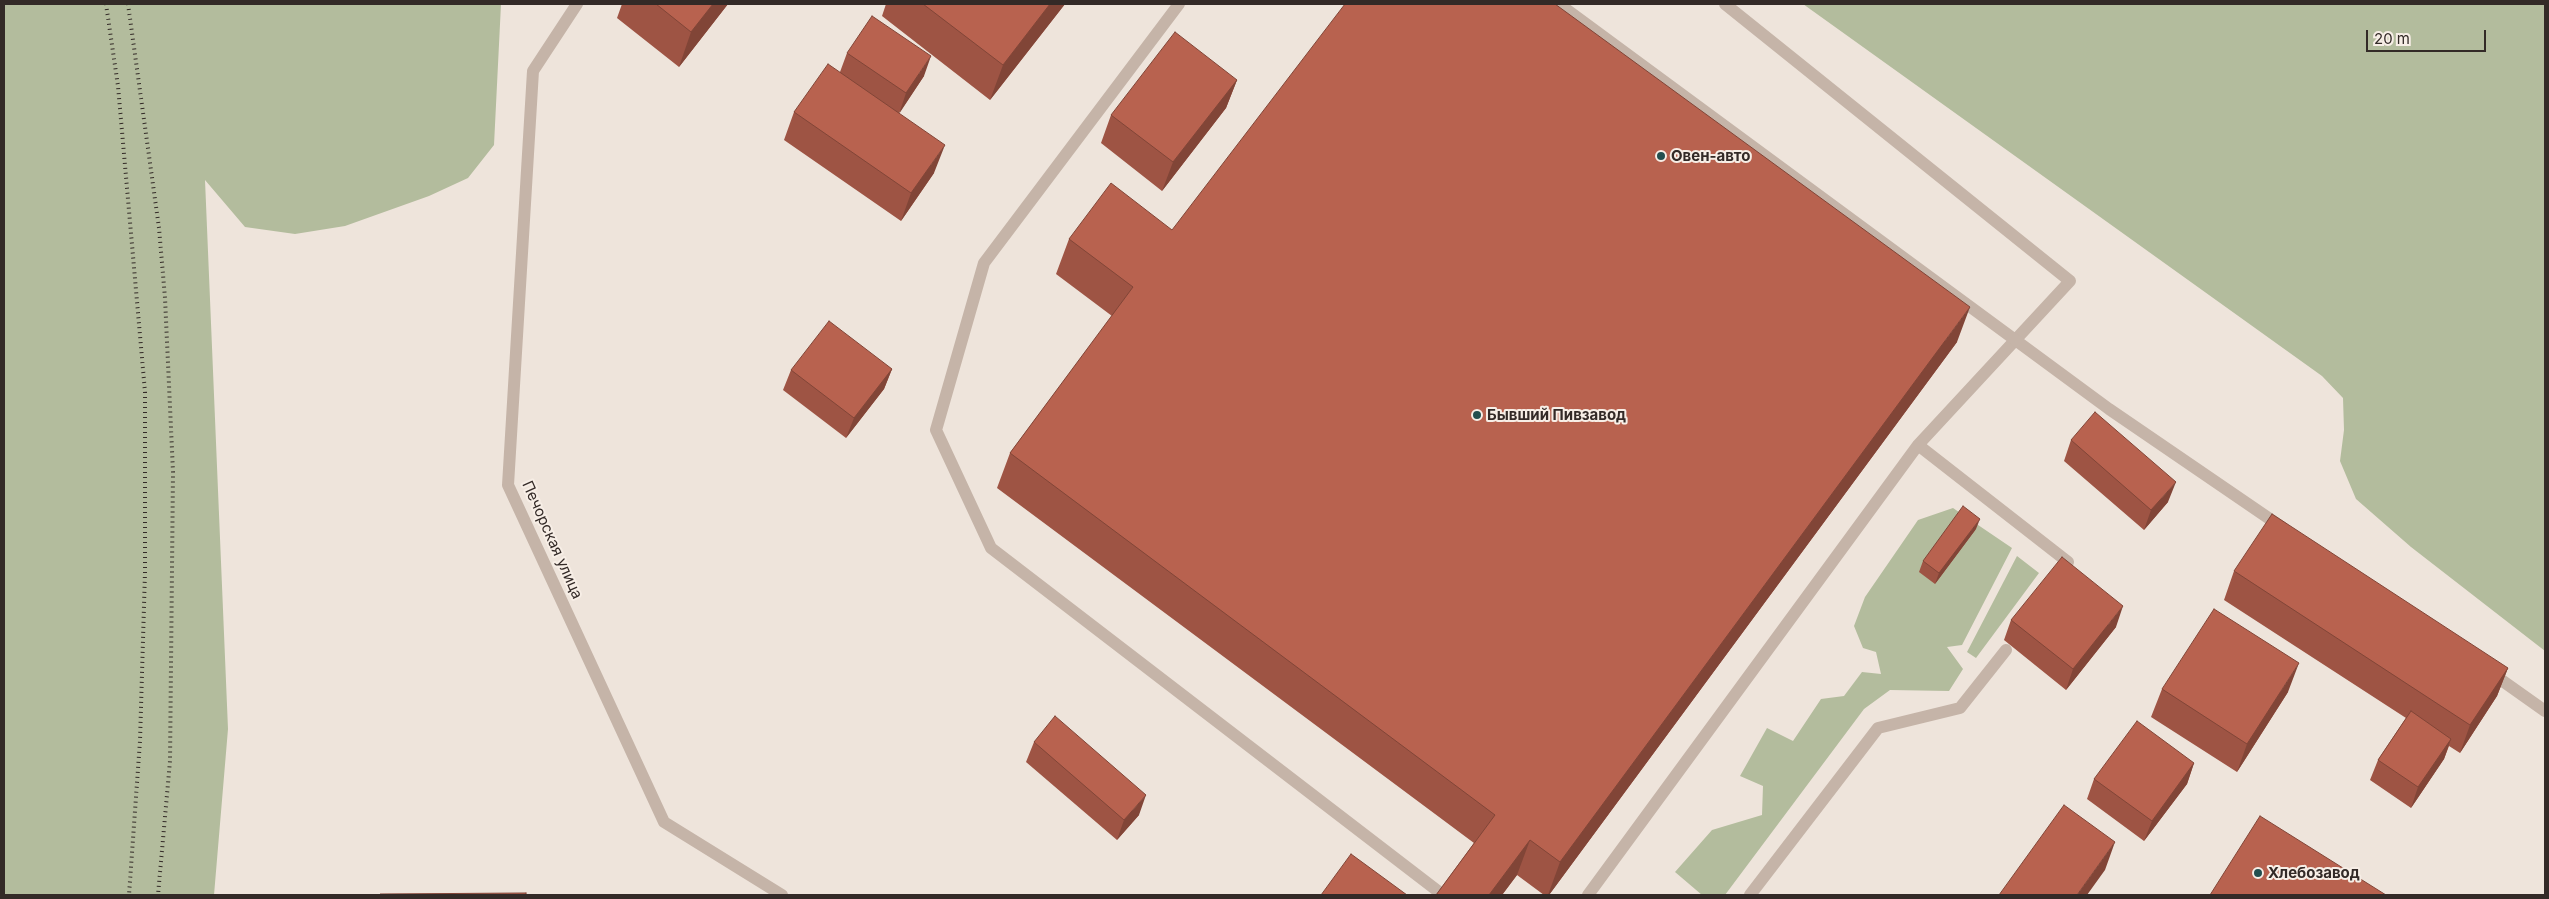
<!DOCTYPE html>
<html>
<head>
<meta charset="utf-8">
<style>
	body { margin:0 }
	#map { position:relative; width:2549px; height:899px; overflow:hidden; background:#eee4db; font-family:Inter,sans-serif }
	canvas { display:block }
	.frame { position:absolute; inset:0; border:5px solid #332a27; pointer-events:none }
	.scale { position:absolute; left:2366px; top:30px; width:120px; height:22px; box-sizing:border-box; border:2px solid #332a27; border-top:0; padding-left:6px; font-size:15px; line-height:18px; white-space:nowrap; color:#332a27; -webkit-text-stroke:4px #f7eee6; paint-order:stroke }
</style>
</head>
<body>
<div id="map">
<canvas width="2549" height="899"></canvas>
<div class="frame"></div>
<div class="scale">20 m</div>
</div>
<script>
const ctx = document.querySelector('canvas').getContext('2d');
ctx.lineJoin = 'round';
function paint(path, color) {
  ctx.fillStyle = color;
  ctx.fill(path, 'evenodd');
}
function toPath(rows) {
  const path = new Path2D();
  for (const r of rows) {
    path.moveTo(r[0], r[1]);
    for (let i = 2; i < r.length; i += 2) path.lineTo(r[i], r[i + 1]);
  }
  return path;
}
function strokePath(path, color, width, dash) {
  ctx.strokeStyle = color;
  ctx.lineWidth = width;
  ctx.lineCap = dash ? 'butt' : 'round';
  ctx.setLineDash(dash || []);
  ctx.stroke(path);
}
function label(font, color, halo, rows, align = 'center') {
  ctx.font = font + ' Inter,sans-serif';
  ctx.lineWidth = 4;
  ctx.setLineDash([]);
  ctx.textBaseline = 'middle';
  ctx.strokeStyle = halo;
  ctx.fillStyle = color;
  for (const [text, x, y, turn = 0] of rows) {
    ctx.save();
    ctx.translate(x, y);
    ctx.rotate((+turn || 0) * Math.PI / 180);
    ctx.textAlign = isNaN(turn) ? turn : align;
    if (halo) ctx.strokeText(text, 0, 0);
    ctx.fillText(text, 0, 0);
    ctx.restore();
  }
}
paint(toPath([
	[4,4,501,4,494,145,468,178,429,196,345,226,295,234,245,227,205,180,228,729,214,895,4,895],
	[1803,4,2545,4,2545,651,2411,547,2356,499,2340,461,2344,430,2343,398,2322,376],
	[1953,508,2012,548,1962,645,1947,647,1963,669,1949,691,1890,690,1864,709,1725,895,1702,895,1675,872,1712,830,1762,815,1763,786,1740,776,1767,728,1793,741,1821,699,1844,696,1862,672,1881,674,1876,652,1863,648,1854,626,1865,597,1918,520],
	[2017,556,2039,573,1976,658,1967,652]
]), '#b3bc9d');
strokePath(toPath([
	[1179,4,984,263,936,430,991,548,1443,895],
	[1918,445,2068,562],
	[1588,895,1918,445,2070,281,1725,4],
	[1750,895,1878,728,1960,708,2006,650]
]), '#c5b4a8', 12);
strokePath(toPath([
	[1559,4,2109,409,2283,528],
	[2490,672,2545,711]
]), '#c5b4a8', 12);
strokePath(toPath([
	[577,4,533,71,508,485,664,822,782,895]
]), '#c5b4a8', 12);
strokePath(toPath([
	[106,4,118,86,145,392,145,572,140,741,129,895],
	[128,4,159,228,165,298,173,472,170,761,158,895]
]), '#332a27', 4, [1, 4]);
paint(toPath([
	[622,4,728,4,679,67,617,18],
	[886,4,1065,4,990,100,882,16],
	[847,53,924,76,899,113,934,173,901,221,784,140,794,112,840,72],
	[1237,80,1226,108,1162,191,1101,143,1111,115],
	[1172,230,1957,342,1549,895,1544,895,1517,875,1502,895,1436,895,1474,843,997,488,1010,453,1112,316,1056,274,1069,239],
	[892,369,884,389,846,438,783,390,791,370],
	[2071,440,2168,502,2144,530,2064,461],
	[1976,529,1935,584,1919,572,1923,561],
	[2234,571,2508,668,2497,696,2460,753,2449,746,2444,759,2411,808,2370,780,2378,760,2406,718,2224,600],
	[2011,620,2116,627,2066,690,2004,640],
	[2162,689,2288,692,2237,772,2151,717],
	[1034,742,1139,815,1117,840,1026,762],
	[2194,763,2187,784,2144,841,2087,799,2094,779]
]), '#9e5444');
paint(toPath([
	[713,4,728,4,679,67,691,32],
	[1050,4,1065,4,990,100,1003,65],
	[931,56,924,76,899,114,906,93],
	[1237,80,1226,108,1162,191,1173,162],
	[945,145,934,173,901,221,911,193],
	[1970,307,1957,342,1549,895,1548,895,1560,862],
	[892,369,884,389,846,438,854,418],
	[2176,482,2168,502,2144,530,2151,510],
	[1980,519,1976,529,1935,584,1939,573],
	[2123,606,2116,627,2066,690,2073,669],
	[2299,663,2288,692,2237,772,2247,744],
	[2508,668,2497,696,2460,753,2470,725],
	[2451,739,2444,759,2411,808,2418,787],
	[2194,763,2187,784,2144,841,2152,821],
	[1146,795,1139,815,1117,840,1124,820],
	[1530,840,1517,875,1502,895,1489,895],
	[2115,842,2105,870,2087,895,2077,895]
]), '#814537');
const building = toPath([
	[656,4,713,4,691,32,656,4],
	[923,4,1050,4,1003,65,923,4],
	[1345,4,1555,4,1970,307,1560,862,1530,840,1489,895,1436,895,1495,815,1010,453,1133,287,1069,239,1111,183,1172,230,1345,4],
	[872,16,931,56,906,93,847,53,872,16],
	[1175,32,1237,80,1173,162,1111,115,1175,32],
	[828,64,945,145,911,193,794,112,828,64],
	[829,321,892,369,854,418,791,370,829,321],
	[2095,412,2176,482,2151,510,2071,440,2095,412],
	[1963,506,1980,519,1939,573,1923,561,1963,506],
	[2272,514,2508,668,2470,725,2234,571,2272,514],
	[2062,557,2123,606,2073,669,2011,620,2062,557],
	[2214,609,2299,663,2247,744,2162,689,2214,609],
	[2411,711,2451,739,2418,787,2378,760,2411,711],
	[1055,716,1146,795,1124,820,1034,742,1055,716],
	[2137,721,2194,763,2152,821,2094,779,2137,721],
	[2064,805,2115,842,2077,895,1999,895,2064,805],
	[2260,816,2386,895,2210,895,2260,816],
	[1351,854,1407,895,1321,895,1351,854],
	[526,893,526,895,380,895,380,894,526,893]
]);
paint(building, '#b8624f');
strokePath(building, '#814537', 1);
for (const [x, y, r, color] of [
	[1661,156,5,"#224f4f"],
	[1477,415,5,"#224f4f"],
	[2258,873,5,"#224f4f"]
]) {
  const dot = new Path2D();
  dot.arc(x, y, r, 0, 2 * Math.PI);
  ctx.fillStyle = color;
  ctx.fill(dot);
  strokePath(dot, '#f7eee6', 2);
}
label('bold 15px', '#332a27', '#f7eee6', [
	["Овен-авто",1671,156],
	["Бывший Пивзавод",1487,415],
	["Хлебозавод",2268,873]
], 'left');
label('15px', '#332a27', '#f7eee6', [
	["Печорская улица",552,540,66]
]);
</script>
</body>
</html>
